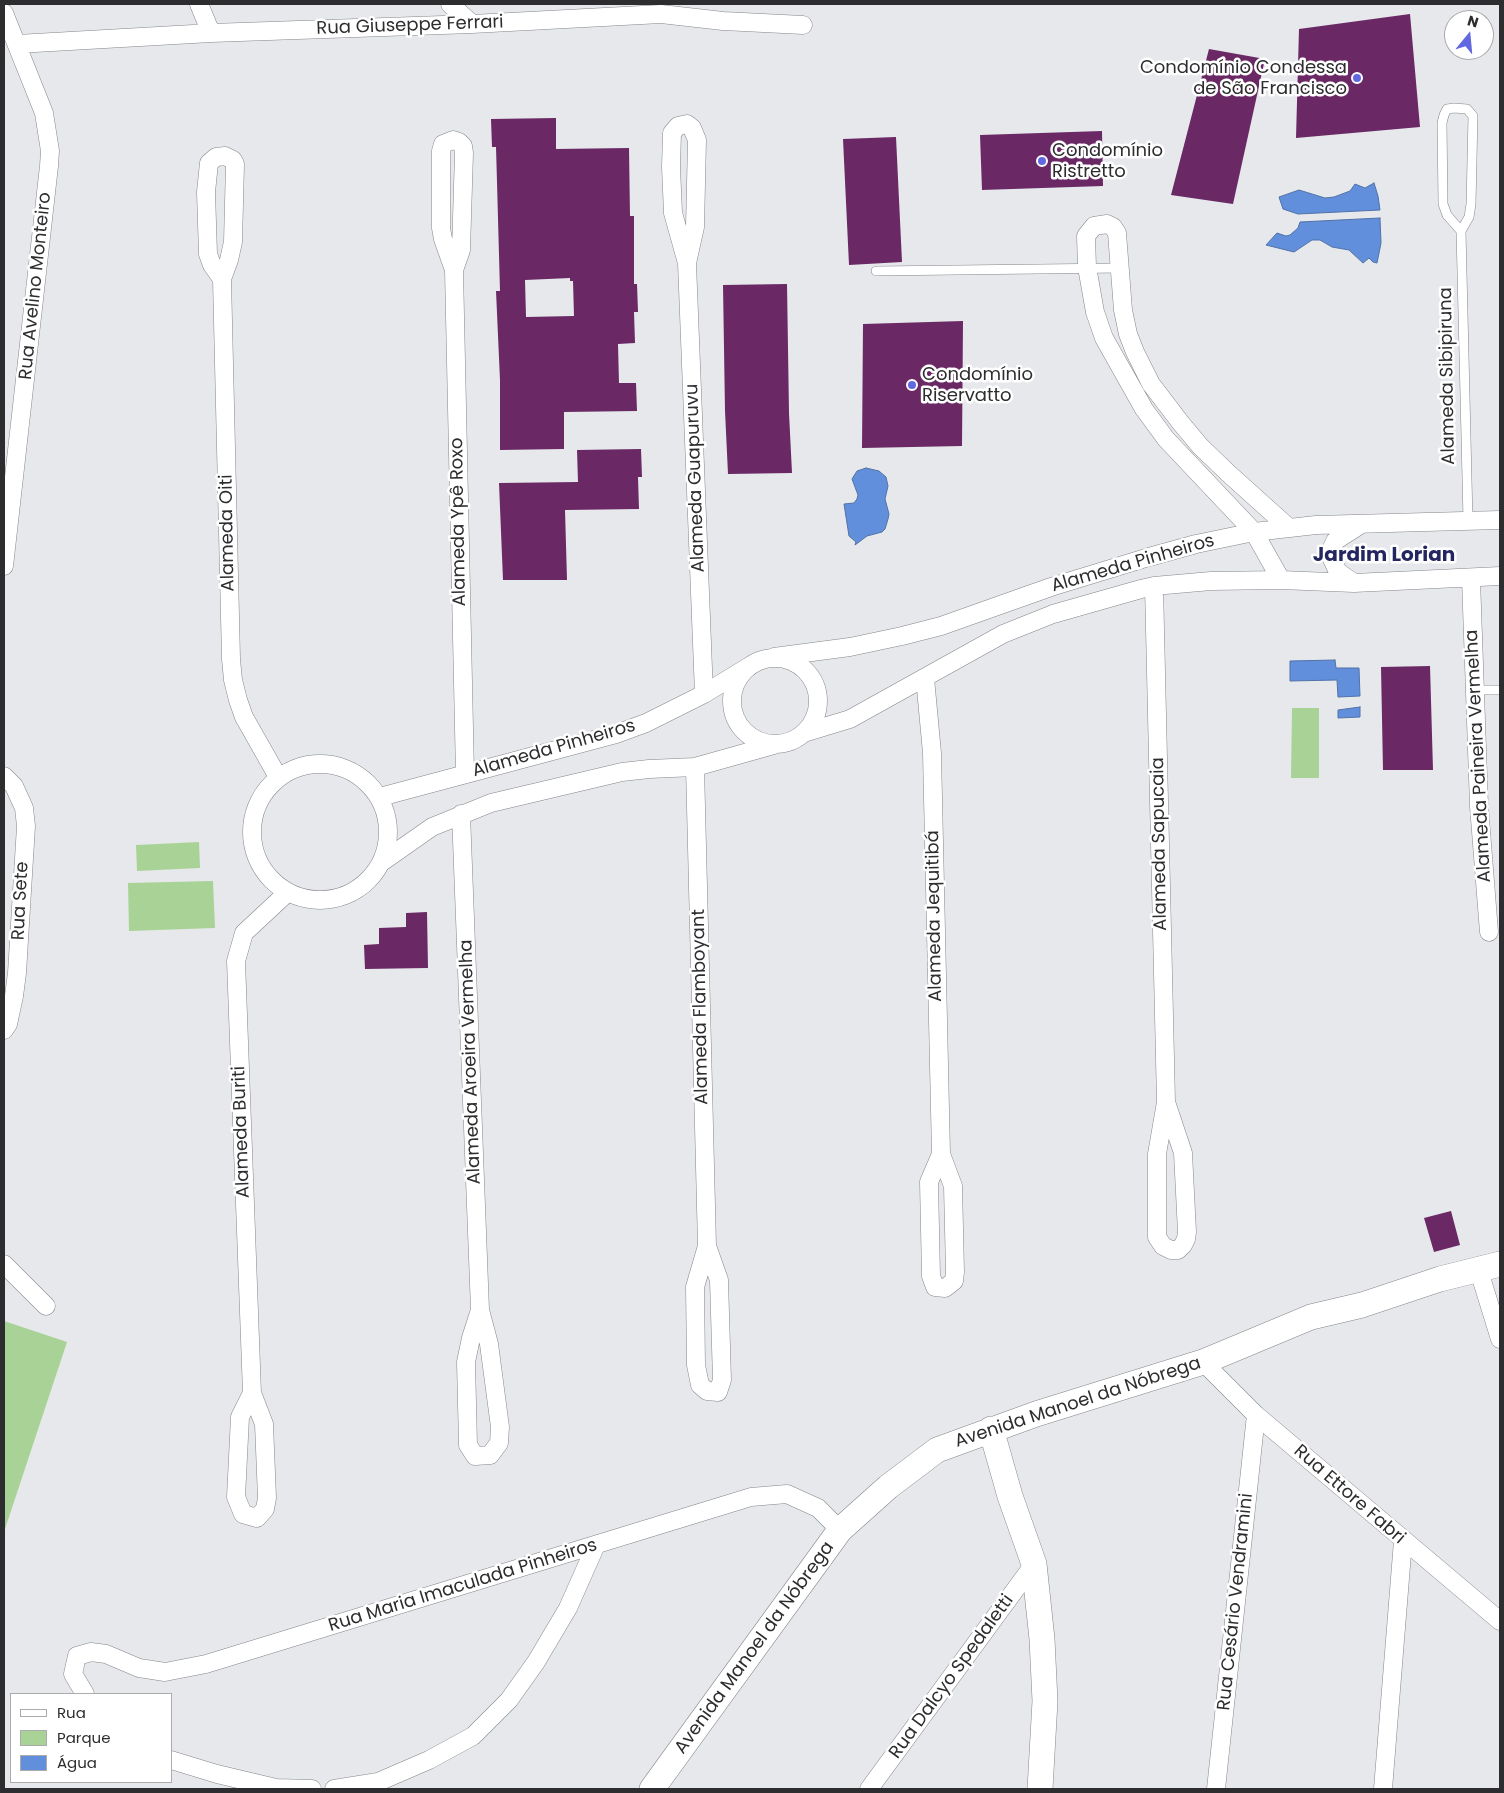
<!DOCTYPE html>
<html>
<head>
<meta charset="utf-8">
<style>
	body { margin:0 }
	#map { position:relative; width:1504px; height:1793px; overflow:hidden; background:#e6e8ec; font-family:Poppins,sans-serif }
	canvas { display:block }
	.frame { position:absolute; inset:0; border:5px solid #2d2d2f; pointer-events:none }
	.legend { position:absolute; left:10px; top:1693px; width:162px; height:90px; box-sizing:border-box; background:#fff; border:1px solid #ababac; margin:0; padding:6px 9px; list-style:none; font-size:15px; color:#2d2d2f }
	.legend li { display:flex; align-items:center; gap:10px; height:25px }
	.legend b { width:25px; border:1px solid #ababac }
	.north { position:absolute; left:1444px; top:10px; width:50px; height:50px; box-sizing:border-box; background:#fff; border:1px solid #ababac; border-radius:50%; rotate:17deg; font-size:14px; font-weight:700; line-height:20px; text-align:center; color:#2d2d2f }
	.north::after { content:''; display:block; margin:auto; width:18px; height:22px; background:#6168e0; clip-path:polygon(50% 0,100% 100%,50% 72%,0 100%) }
</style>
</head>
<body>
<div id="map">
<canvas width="1504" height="1793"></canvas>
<div class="frame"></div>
<ul class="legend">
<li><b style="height:6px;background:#fff"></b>Rua</li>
<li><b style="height:14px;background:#a9d396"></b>Parque</li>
<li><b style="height:14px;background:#618fdb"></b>Água</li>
</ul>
<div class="north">N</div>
</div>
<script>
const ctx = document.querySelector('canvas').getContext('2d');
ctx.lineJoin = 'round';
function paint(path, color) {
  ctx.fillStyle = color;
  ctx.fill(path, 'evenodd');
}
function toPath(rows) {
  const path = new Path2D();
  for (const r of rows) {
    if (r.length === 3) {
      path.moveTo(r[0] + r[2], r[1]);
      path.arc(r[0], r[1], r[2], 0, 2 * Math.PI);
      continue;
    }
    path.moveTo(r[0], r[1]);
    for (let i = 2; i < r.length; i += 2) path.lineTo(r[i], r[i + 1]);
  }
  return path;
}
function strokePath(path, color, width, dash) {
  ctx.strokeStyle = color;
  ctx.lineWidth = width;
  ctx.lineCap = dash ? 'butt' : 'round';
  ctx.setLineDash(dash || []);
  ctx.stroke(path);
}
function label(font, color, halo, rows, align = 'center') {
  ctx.font = font + ' Poppins,sans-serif';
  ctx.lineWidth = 5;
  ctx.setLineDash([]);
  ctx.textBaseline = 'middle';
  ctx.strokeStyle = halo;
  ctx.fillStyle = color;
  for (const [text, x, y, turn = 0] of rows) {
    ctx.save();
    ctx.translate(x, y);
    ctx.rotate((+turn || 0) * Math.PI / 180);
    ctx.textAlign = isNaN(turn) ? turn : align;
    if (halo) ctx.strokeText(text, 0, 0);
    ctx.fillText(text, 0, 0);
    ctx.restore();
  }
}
paint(toPath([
	[1292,708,1319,708,1319,778,1291,778],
	[199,842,200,868,137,871,136,845],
	[213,881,215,928,129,931,128,883],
	[4,1321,67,1342,4,1532]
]), '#a9d396');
const water = toPath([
	[1374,183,1378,196,1380,210,1298,214,1283,209,1279,197,1299,190,1325,198,1334,197,1350,191,1355,184,1365,188,1374,183],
	[1380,218,1381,243,1377,263,1373,262,1369,258,1363,263,1349,250,1332,247,1320,240,1312,240,1294,252,1266,245,1277,233,1286,236,1290,235,1298,228,1300,222,1380,218],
	[866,468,879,471,886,477,888,486,885,499,889,514,888,519,885,529,882,532,867,536,855,545,856,542,849,536,844,504,854,503,857,499,858,495,852,479,857,471,866,468],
	[1335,660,1336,668,1359,668,1360,696,1338,697,1337,680,1290,681,1290,661,1335,660],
	[1360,707,1360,717,1338,718,1338,710,1360,707]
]);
paint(water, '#618fdb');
strokePath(water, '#5172a7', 1);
paint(toPath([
	[1410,14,1420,127,1296,138,1299,29],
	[1209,49,1265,59,1233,204,1171,195],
	[556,118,556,149,629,148,630,216,634,216,634,284,637,284,638,312,634,312,635,343,618,344,619,383,636,383,637,411,564,412,564,449,500,450,500,380,496,291,500,291,497,182,496,147,492,147,491,119],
	[570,278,570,281,573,281,574,316,526,317,525,280],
	[1102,131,1103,186,982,190,980,135],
	[896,137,902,262,849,265,843,139],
	[787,284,789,413,792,473,728,474,725,411,723,285],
	[963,321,962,446,862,448,863,324],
	[641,449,642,477,638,477,639,509,565,510,567,580,503,580,499,483,578,482,577,450],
	[1430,666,1433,770,1383,770,1381,667],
	[427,912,428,968,365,969,364,945,379,944,379,928,406,927,406,913],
	[1451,1211,1460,1245,1434,1252,1424,1218]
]), '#6a2865');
const service = toPath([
	[1461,231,1447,215,1443,204,1442,123,1444,115,1447,109,1454,108,1467,109,1473,116,1471,204,1469,217,1461,231,1468,520],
	[876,271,1120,268],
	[1475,690,1500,690]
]);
const minor = toPath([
	[199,4,211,33],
	[450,4,472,24],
	[4,13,44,113,50,151,49,166,4,566],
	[17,44,211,33,472,24,661,14,723,21,803,25],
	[687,263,673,213,671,167,672,133,678,126,687,124,692,128,697,140,695,227,687,263,704,694],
	[454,270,461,250,464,153,463,146,459,142,453,140,443,144,441,151,441,228,443,239,454,270,465,774],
	[222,279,212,265,208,254,206,192,209,163,216,157,225,156,233,160,235,164,233,242,229,260,222,279,231,659,233,680,238,700,244,717,278,777],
	[1471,579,1479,806,1489,932],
	[1281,580,1254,532,1166,439,1144,409,1104,338,1095,312,1087,267,1086,236,1094,226,1107,224,1113,227,1117,233,1123,310,1128,334,1135,352,1151,384,1180,422,1200,446,1228,473,1288,527],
	[1354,583,1338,572,1332,559,1331,550,1335,541,1360,525],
	[1154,586,1166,1102,1157,1154,1157,1237,1163,1246,1171,1250,1178,1250,1183,1245,1186,1239,1187,1232,1183,1153,1166,1102],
	[774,657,850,647,902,636,941,626,1051,587,1149,557,1196,544,1254,532,1316,525,1500,520],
	[775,701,43],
	[925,678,932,753,941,1154,953,1186,955,1272,954,1281,945,1288,935,1287,931,1276,929,1182,941,1154],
	[804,733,850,719,1003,634,1053,614,1141,589,1154,586,1211,581,1281,580,1354,583,1500,576],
	[320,832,68],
	[695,767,707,1246,695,1287,696,1365,700,1385,707,1391,718,1392,722,1380,719,1280,707,1246],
	[4,776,14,786,24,808,26,826,17,973,14,996,8,1024,4,1030],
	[380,797,616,734,646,723,704,694,748,667],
	[461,814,480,1310,489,1344,500,1427,499,1443,490,1455,475,1456,468,1445,466,1362,471,1338,480,1310],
	[382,862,432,827,491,803,622,772,649,769,695,767,777,744],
	[4,1264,46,1306],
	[1479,1271,1500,1339],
	[1203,1362,1256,1415,1500,1621],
	[252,1393,240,1417,236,1497,243,1514,257,1518,265,1509,267,1498,264,1424,252,1393,236,961,244,933,288,892],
	[85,1694,73,1674,77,1656,91,1652,106,1654,139,1668,165,1672,206,1664,751,1497,787,1494,818,1508,840,1530],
	[171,1760,217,1774,276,1788,312,1789],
	[334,1789,378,1782,429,1760,473,1736,509,1700,536,1662,568,1608,596,1545],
	[869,1789,1034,1564],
	[1216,1789,1256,1415],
	[1383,1789,1403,1541]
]);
const secondary = toPath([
	[991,1429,1010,1496,1034,1564,1042,1639,1045,1701,1040,1789],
	[652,1789,840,1530,888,1487,937,1450,1036,1414,1203,1362,1311,1317,1362,1305,1440,1279,1500,1264]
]);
strokePath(service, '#848689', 10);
strokePath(minor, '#848689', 19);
strokePath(secondary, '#848689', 26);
strokePath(service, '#fff', 9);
strokePath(minor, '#fff', 18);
strokePath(secondary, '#fff', 25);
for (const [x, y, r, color] of [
	[1357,78,5,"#6168e0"],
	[1042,161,5,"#6168e0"],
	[912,385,5,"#6168e0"]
]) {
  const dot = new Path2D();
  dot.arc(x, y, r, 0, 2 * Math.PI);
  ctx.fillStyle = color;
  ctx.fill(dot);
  strokePath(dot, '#fff', 2);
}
label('18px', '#2d2d2f', '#fff', [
	["Rua Giuseppe Ferrari",410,26,-2],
	["Rua Avelino Monteiro",36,286,-84],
	["Alameda Sibipiruna",1448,376,-91],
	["Alameda Guapuruvu",696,478,-92],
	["Alameda Ypê Roxo",459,522,-91],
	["Alameda Oiti",228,533,-91],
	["Alameda Pinheiros",1133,564,-16],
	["Alameda Pinheiros",554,749,-16],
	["Alameda Paineira Vermelha",1479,756,-93],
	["Alameda Sapucaia",1160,844,-91],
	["Rua Sete",21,901,-87],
	["Alameda Jequitibá",935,916,-91],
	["Alameda Flamboyant",701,1007,-91],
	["Alameda Aroeira Vermelha",471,1062,-92],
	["Alameda Buriti",242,1132,-92],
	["Avenida Manoel da Nóbrega",1078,1403,-18],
	["Rua Ettore Fabri",1349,1495,41],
	["Rua Maria Imaculada Pinheiros",463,1586,-17],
	["Rua Cesário Vendramini",1236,1602,-84],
	["Avenida Manoel da Nóbrega",755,1648,-54],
	["Rua Dalcyo Spedaletti",952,1677,-54]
]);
label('18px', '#2d2d2f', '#fff', [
	["Condomínio Condessa",1347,68,"right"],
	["de São Francisco",1347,89,"right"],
	["Condomínio",1052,151],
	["Ristretto",1052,172],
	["Condomínio",922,375],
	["Riservatto",922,396]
], 'left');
label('bold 20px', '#23265f', '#fff', [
	["Jardim Lorian",1384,556]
]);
</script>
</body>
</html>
